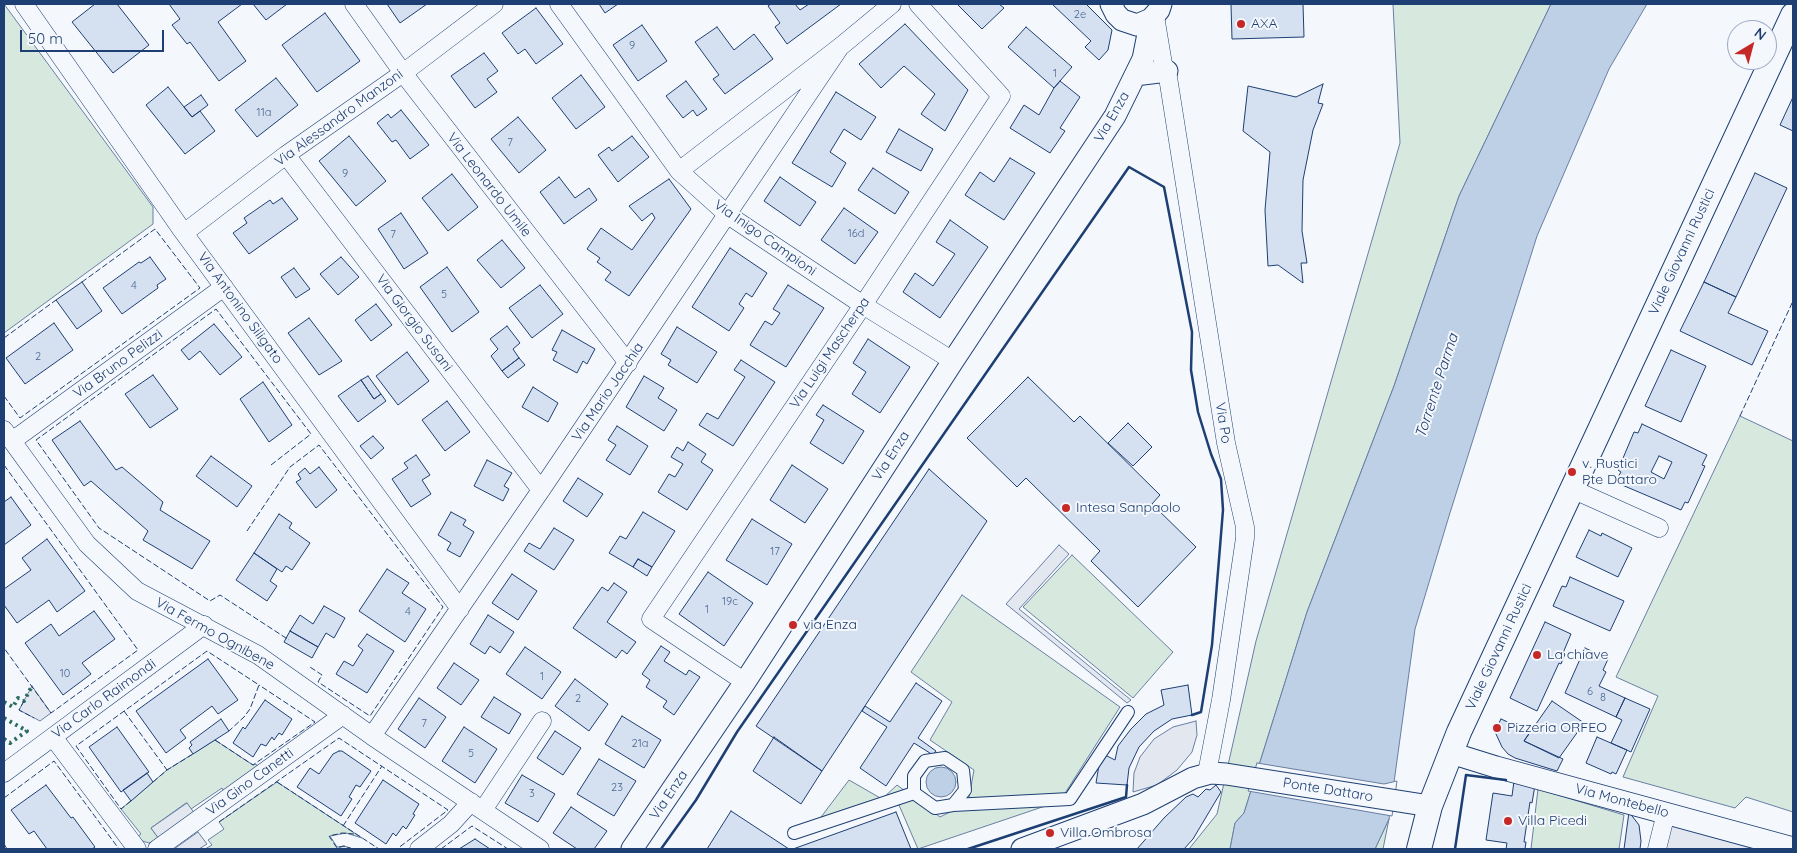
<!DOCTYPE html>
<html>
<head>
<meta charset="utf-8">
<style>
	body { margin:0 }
	#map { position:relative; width:1797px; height:853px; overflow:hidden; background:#f4f7fb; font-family:Quicksand,sans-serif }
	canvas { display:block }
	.frame { position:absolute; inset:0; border:5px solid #1d3f73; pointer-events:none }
	.north { position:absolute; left:1727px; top:20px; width:50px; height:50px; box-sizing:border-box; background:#f4f7fb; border:1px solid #9eadc5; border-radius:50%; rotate:37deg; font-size:14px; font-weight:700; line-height:20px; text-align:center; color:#1d3f73 }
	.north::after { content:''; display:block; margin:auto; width:18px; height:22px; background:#c62828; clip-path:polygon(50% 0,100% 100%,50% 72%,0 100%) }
	.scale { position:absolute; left:20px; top:30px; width:144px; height:22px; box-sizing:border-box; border:2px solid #1d3f73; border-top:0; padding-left:6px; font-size:15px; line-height:18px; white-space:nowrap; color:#1d3f73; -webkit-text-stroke:4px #f4f7fb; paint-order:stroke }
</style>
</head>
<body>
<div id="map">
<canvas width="1797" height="853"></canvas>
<div class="frame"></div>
<div class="north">N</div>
<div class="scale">50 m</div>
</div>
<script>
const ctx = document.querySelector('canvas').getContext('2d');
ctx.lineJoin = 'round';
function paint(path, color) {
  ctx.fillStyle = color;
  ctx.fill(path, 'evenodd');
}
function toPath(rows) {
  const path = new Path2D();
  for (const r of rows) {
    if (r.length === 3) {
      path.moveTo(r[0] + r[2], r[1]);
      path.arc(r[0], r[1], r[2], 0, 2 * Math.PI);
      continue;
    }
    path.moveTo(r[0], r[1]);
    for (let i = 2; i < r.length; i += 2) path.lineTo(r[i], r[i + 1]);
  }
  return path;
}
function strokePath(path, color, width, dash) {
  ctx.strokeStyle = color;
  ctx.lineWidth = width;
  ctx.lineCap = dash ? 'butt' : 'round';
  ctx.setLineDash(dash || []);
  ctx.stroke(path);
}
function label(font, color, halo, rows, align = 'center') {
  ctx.font = font + ' Quicksand,sans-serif';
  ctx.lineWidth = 4;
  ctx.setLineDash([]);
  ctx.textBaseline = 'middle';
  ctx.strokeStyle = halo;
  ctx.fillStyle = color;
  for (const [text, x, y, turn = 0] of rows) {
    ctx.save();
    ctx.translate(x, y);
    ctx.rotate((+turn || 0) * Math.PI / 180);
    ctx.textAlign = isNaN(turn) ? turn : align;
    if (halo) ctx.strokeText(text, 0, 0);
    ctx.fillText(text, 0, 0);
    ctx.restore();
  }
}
const green = toPath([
	[4,4,153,207,153,224,4,333,4,4],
	[1393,4,1551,4,1459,196,1394,386,1307,612,1244,813,1235,823,1230,849,1189,849,1217,814,1256,641,1400,143,1393,4],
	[1740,416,1793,441,1793,812,1746,797,1735,808,1623,777,1658,696,1616,677,1740,416],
	[1072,555,1173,652,1133,698,1023,607,1072,555],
	[962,595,1120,707,1060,801,918,849,899,805,818,821,849,780,882,799,897,785,940,817,968,803,974,770,930,740,952,702,911,672,962,595],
	[215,740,253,765,256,764,259,769,225,793,222,788,191,809,186,803,151,828,159,839,149,843,139,840,137,837,141,834,121,809,167,770,215,740],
	[277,782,362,838,346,833,330,836,337,847,344,846,353,849,205,849,212,845,208,840,224,829,219,822,277,782],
	[1538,789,1624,815,1619,849,1531,849,1538,789],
	[1389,819,1383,849,1375,849,1389,819]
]);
paint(green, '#d7e8df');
strokePath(green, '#687fa3', 1);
const parking = toPath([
	[1059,545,1069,554,1019,609,1131,700,1127,703,1006,604,1059,545],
	[32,686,51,713,40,721,19,710,32,686],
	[1196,721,1197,735,1192,752,1177,770,1157,785,1133,792,1134,773,1140,757,1154,739,1173,727,1196,721],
	[187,803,195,814,159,839,151,828,187,803],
	[1668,821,1755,844,1753,849,1662,849,1668,821],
	[198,832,207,844,199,849,174,849,198,832]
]);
paint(parking, '#e3e8f0');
strokePath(parking, '#687fa3', 1);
const water = toPath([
	[1551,4,1647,4,1609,69,1537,236,1449,516,1415,629,1389,819,1375,849,1230,849,1235,823,1244,813,1307,612,1394,386,1459,196,1551,4],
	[941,782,15]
]);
paint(water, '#bed0e5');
strokePath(water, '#687fa3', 1);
const pier = toPath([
	[1257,763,1384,784,1397,781,1392,816,1248,791,1257,763]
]);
paint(pier, '#f4f7fb');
strokePath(pier, '#687fa3', 1);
const building = toPath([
	[95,4,117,4,149,45,113,73,72,22,95,4],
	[169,4,242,4,218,22,246,61,219,81,190,42,187,44,172,25,180,19,169,4],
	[253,4,287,4,266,20,253,4],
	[387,4,427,4,400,23,387,4],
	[599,4,618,4,605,13,599,4],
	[771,4,795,4,800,10,809,4,841,4,787,44,775,27,780,23,768,6,771,4],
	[957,4,999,4,1004,8,982,29,957,4],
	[1052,4,1086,4,1112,30,1108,50,1099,60,1085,47,1091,41,1052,4],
	[1231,4,1303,4,1304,37,1232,39,1231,4],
	[536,8,563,44,536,64,525,49,518,54,502,33,536,8],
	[325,13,360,61,317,92,282,45,325,13],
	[905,24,968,90,945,131,921,114,935,94,904,66,881,88,859,64,905,24],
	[642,25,667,61,638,81,613,45,642,25],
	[717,27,734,50,754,34,773,59,725,94,713,79,719,75,695,42,717,27],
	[1026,27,1072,67,1054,88,1008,47,1026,27],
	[484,53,498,71,487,79,497,92,475,108,451,76,484,53],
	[581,75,605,107,576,129,552,98,581,75],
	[276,78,298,105,257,137,235,110,276,78],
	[686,81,707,109,697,116,693,110,683,118,666,96,686,81],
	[1060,81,1080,97,1060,128,1065,131,1050,153,1010,128,1024,105,1039,115,1054,88,1060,81],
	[1323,84,1318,103,1323,104,1313,130,1303,180,1302,231,1307,263,1301,263,1303,283,1278,265,1268,266,1265,210,1270,152,1243,131,1248,86,1296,97,1323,84],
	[168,87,192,117,200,111,215,131,185,154,146,105,168,87],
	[836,92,876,117,861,140,844,129,830,152,846,163,832,187,792,163,836,92],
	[201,95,208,105,192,117,184,107,201,95],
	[1793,97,1793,131,1780,125,1793,97],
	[401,110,429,145,410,159,396,140,392,142,377,123,388,114,391,118,401,110],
	[518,117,546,150,519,173,491,139,518,117],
	[899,129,933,149,921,171,886,152,899,129],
	[349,136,386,181,356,206,319,161,349,136],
	[632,136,649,157,618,182,598,155,609,147,612,151,632,136],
	[1010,158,1035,173,1004,220,965,195,980,172,994,182,1010,158],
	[873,168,909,192,895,214,858,190,873,168],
	[1755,173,1787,188,1736,297,1704,282,1755,173],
	[452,174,478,207,448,231,422,198,452,174],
	[559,177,575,198,589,188,597,200,564,224,540,192,559,177],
	[780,177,816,202,800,226,764,201,780,177],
	[669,179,691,209,629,296,605,280,611,272,597,262,600,258,587,249,601,228,632,250,655,218,652,213,642,221,629,206,669,179],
	[282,198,298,219,249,254,233,233,247,223,244,218,270,200,273,204,282,198],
	[844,208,878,232,855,264,821,240,844,208],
	[401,213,428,253,404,269,378,229,401,213],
	[950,220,988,247,940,318,903,292,915,273,933,286,955,254,936,242,950,220],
	[502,240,525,268,501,288,477,260,502,240],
	[730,248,767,273,752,297,746,293,739,304,744,308,729,331,692,307,730,248],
	[150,257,166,279,157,285,158,288,122,314,103,288,139,262,141,263,150,257],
	[341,257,359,277,338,295,320,274,341,257],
	[447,267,479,312,452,332,420,287,447,267],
	[294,268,310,289,296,298,281,277,294,268],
	[82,282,102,311,77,329,56,300,82,282],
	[1704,282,1736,297,1728,313,1768,331,1752,365,1680,331,1704,282],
	[540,285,563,314,532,338,509,308,540,285],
	[788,285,824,308,786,367,750,345,765,321,772,325,780,313,773,309,788,285],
	[376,304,392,325,371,341,355,320,376,304],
	[309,318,342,361,319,375,288,333,309,318],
	[54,323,73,350,25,384,6,358,54,323],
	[214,324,242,357,220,375,200,351,189,360,181,350,214,324],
	[507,326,520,343,513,349,519,358,502,371,491,356,498,349,490,339,507,326],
	[677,327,717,352,697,383,668,365,671,360,661,354,677,327],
	[562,330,595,349,587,364,583,361,577,373,553,360,557,352,552,350,562,330],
	[868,339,910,367,880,413,852,394,866,372,853,363,868,339],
	[1671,350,1706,366,1681,422,1645,406,1671,350],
	[407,352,429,381,398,405,376,376,407,352],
	[519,358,525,365,508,378,502,371,519,358],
	[741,360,775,382,733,446,699,425,707,413,718,419,745,377,734,370,741,360],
	[153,375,178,409,150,428,125,394,153,375],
	[368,376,381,394,374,399,361,380,368,376],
	[644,376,664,388,658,398,677,410,664,431,626,407,644,376],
	[1028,377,1074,422,1080,416,1160,495,1152,504,1196,547,1138,607,1091,561,1100,551,1026,478,1017,487,967,438,1028,377],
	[361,380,374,399,381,394,386,401,358,422,338,396,361,380],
	[263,382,292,425,269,442,240,399,263,382],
	[533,387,558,403,548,422,522,407,533,387],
	[447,401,470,432,445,451,422,420,447,401],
	[823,405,864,431,843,464,810,443,824,420,816,415,823,405],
	[80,421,116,470,122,467,163,502,160,510,210,541,192,569,143,540,148,531,91,481,84,486,52,440,80,421],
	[1128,423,1152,447,1133,466,1108,443,1128,423],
	[1642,424,1707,455,1702,465,1705,466,1688,503,1685,502,1681,510,1615,482,1621,472,1618,470,1634,432,1638,433,1642,424],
	[1659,456,1672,462,1664,479,1651,472,1659,456],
	[617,426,648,446,630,475,606,460,616,445,608,440,617,426],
	[373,436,384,448,371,459,360,446,373,436],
	[688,442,706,454,701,462,713,470,687,510,658,492,669,474,675,477,683,464,671,457,677,447,683,451,688,442],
	[416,455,430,475,422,480,431,494,411,507,392,479,408,468,404,463,416,455],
	[211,456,252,486,237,507,196,476,211,456],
	[487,460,512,473,504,486,509,489,503,501,474,486,487,460],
	[792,465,828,489,805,523,770,500,792,465],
	[319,467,337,490,316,508,296,482,301,479,298,474,305,468,310,474,319,467],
	[929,469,987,521,822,771,756,726,929,469],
	[578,478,603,494,587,517,563,501,578,478],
	[11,497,31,525,4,545,4,502,11,497],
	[451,512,466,520,463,525,474,532,460,557,447,550,451,543,438,535,451,512],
	[643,512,675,531,652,567,638,559,633,567,609,553,620,536,626,539,643,512],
	[279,514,292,523,289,528,310,543,292,570,286,566,282,572,254,553,279,514],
	[752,519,792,544,767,585,726,560,752,519],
	[554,528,574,540,554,570,524,551,529,543,540,549,554,528],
	[1589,530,1601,536,1602,533,1632,548,1618,577,1576,557,1589,530],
	[47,539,85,591,57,612,49,600,17,623,4,605,4,589,31,570,22,558,47,539],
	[254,553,277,569,270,581,277,586,267,601,236,580,254,553],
	[638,559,652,567,647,576,633,567,638,559],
	[387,569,409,583,402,593,426,609,405,642,359,611,387,569],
	[708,572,753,603,724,646,679,614,708,572],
	[512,574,537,591,518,620,492,603,512,574],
	[1570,577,1624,601,1610,631,1553,606,1562,586,1566,587,1570,577],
	[614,583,627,592,607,622,636,642,627,654,622,650,616,658,573,628,602,587,608,591,614,583],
	[324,606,345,618,334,638,326,633,318,647,290,631,300,615,313,624,324,606],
	[94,611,115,639,82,663,91,674,63,695,25,643,51,624,59,636,94,611],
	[488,615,514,632,500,653,490,646,485,654,470,644,488,615],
	[1545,622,1571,634,1563,653,1565,654,1561,664,1559,663,1537,711,1510,698,1545,622],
	[290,631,318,647,312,658,284,642,290,631],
	[367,634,394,651,367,693,336,674,344,661,353,666,363,650,358,646,367,634],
	[661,646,670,652,664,661,686,675,689,670,700,677,674,715,663,707,667,701,646,687,650,680,642,674,661,646],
	[525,647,561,672,542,699,506,674,525,647],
	[1585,648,1608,659,1603,670,1606,672,1599,686,1625,698,1616,717,1565,693,1585,648],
	[208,659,238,700,218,714,212,706,180,730,186,738,166,753,136,711,208,659],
	[454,663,479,680,461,705,437,688,454,663],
	[575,679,608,704,589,731,555,706,575,679],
	[916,683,942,701,918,738,936,751,933,755,914,743,886,786,860,768,887,727,862,711,865,706,890,722,916,683],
	[1188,685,1192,715,1172,719,1154,731,1139,747,1129,768,1127,785,1096,783,1101,753,1115,760,1118,746,1131,729,1146,714,1164,705,1161,690,1188,685],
	[494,697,521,714,509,734,481,717,494,697],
	[419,698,446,717,425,748,398,729,419,698],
	[1625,698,1650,709,1631,752,1611,743,1622,720,1616,717,1625,698],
	[265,700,292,719,282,735,279,733,274,740,272,737,266,746,261,744,253,757,233,743,243,727,245,729,265,700],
	[1552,701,1584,723,1559,758,1524,741,1552,701],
	[622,716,661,740,644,768,605,744,622,716],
	[221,719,229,731,193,754,189,748,192,745,190,742,221,719],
	[1501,719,1530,732,1524,741,1563,759,1557,771,1515,758,1508,754,1502,747,1496,734,1496,729,1501,719],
	[117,727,149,772,121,792,89,747,117,727],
	[464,727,497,749,475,783,442,761,464,727],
	[555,731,581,748,563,775,537,758,555,731],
	[774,737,822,771,801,804,753,771,774,737],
	[1597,737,1627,750,1616,774,1612,772,1611,774,1586,763,1597,737],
	[339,751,342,751,371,771,360,787,356,785,349,797,352,799,341,816,297,787,310,768,319,774,333,754,339,751],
	[599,759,636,781,614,816,577,794,599,759],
	[147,773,153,782,131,801,123,790,147,773],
	[522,775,555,794,538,822,505,803,522,775],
	[383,780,419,804,413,814,415,815,406,829,403,826,396,836,393,833,386,844,355,823,383,780],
	[1514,781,1535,785,1532,803,1530,802,1524,842,1526,842,1525,849,1506,849,1507,843,1486,840,1493,793,1512,796,1514,781],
	[46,785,71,818,73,817,95,847,92,849,47,849,34,831,29,834,11,810,46,785],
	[1216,785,1221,792,1193,839,1184,849,1137,849,1164,818,1186,797,1193,794,1198,797,1206,789,1210,790,1216,785],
	[571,807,607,831,594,849,577,849,553,833,571,807],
	[731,811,789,849,707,849,731,811],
	[896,812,911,849,793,849,896,812],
	[1629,812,1639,825,1641,841,1640,849,1624,849,1629,812],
	[475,839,490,849,459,849,475,839]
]);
paint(building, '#d5e0f0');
strokePath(building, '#1d3f73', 1);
const pedestrian = toPath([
	[953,805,1070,799,1128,712],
	[794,833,914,793,914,776,925,761,945,758,963,770,965,790,953,805,935,808,914,793]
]);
const minor = toPath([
	[24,4,184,233,460,609],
	[354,4,403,73,628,363],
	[559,4,679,171,728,215,863,305,953,361],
	[1155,16,1163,64,1167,71,1226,443,1245,527,1245,538,1221,700,1207,773],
	[286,155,541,490],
	[679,171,840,47,892,4],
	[184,233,286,155,403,73,494,4],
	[4,430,87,544,137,591,258,655,372,736,540,849],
	[12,441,224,287],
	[1572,489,1659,528],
	[745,682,651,619,863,305,1001,96,918,4],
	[372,736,541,490,840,47],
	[53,737,137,849],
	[4,773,204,625],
	[483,810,542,721],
	[157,849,343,715],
	[419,849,451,824,471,802],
	[1657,849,1666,813]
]);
const tertiary = toPath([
	[1111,4,1116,14,1122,20,1137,25,1151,19,1159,10,1161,4],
	[1135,75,1167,71],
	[1451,753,1496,767,1793,848],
	[632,849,745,682,953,361,1115,116,1143,59,1151,19],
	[1022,849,1143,804,1193,778,1211,773,1226,774,1430,806]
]);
const secondary = toPath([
	[1419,849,1430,806,1459,732,1793,15]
]);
strokePath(pedestrian, '#1d3f73', 14);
strokePath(minor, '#1d3f73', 19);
strokePath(tertiary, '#1d3f73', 23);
strokePath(secondary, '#1d3f73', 26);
strokePath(pedestrian, '#f4f7fb', 12);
strokePath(minor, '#f4f7fb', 18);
strokePath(tertiary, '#f4f7fb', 21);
strokePath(secondary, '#f4f7fb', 24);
strokePath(toPath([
	[4,702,13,707,18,698,24,701,32,686],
	[4,718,27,731,10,743,4,739]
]), '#2c6c60', 4, [2.5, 4]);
strokePath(toPath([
	[4,338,56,300],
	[4,396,20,418,200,288,155,229,82,282],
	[1740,416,1793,301],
	[4,465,138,650,51,713,4,648],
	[271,465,311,434,216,309,36,440,99,528,210,601,220,595,289,640],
	[247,531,290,467,319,445,443,607,370,716,318,682,322,675,310,667],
	[24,701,19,710,34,718],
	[124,711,167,770],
	[215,740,253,765,315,722,259,685],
	[153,782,167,770,193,754],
	[277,782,379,849],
	[4,798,54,761,119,849],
	[131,801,121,809,76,746,207,651,259,685,250,709,244,717,229,731],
	[219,822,339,738,448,810,397,849],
	[343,826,382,766],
	[4,844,7,849],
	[353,849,344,846,337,848,329,836,342,833,354,834],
	[441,849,472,826,508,849]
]), '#1d3f73', 1, [6, 2.5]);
strokePath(toPath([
	[661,849,696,800,737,732,1129,167,1164,187,1192,332,1191,370,1198,412,1211,454,1221,479,1223,510,1212,645,1201,712,1192,715],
	[968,849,1126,797,1127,785],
	[1455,849,1466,775,1506,780]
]), '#1d3f73', 2.5);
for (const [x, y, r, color] of [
	[1241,24,5,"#c62828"],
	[1572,472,5,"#c62828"],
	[1066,508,5,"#c62828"],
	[793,625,5,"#c62828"],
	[1537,655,5,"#c62828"],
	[1497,728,5,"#c62828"],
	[1508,821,5,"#c62828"],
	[1050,833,5,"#c62828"]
]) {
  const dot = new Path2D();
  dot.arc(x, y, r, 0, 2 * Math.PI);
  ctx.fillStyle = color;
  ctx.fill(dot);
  strokePath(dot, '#f4f7fb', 2);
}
label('11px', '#4b6792', null, [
	["2e",1080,15],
	["9",632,46],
	["1",1055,74],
	["11a",264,113],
	["7",510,143],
	["9",345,174],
	["16d",856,234],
	["7",393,235],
	["4",134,286],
	["5",444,295],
	["2",38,357],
	["17",775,552],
	["19c",730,602],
	["1",707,610],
	["4",408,612],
	["10",65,674],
	["1",542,677],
	["6",1590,692],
	["8",1603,698],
	["2",578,699],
	["7",424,724],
	["21a",640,744],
	["5",471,754],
	["23",617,788],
	["3",532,794]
]);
label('14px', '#1d3f73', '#f4f7fb', [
	["AXA",1251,24],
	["v. Rustici",1582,464],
	["Pte Dattaro",1582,480],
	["Intesa Sanpaolo",1076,508],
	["via Enza",803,625],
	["La chiave",1547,655],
	["Pizzeria ORFEO",1507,728],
	["Villa Picedi",1518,821],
	["Villa Ombrosa",1060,833]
], 'left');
label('14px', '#1d3f73', '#f4f7fb', [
	["Via Enza",1112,117,-60],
	["Via Alessandro Manzoni",339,118,-36],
	["Via Leonardo Umile",489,185,52],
	["Via Inigo Campioni",765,238,35],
	["Viale Giovanni Rustici",1682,252,-65],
	["Via Antonino Siligato",240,308,54],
	["Via Giorgio Susani",414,323,53],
	["Via Luigi Mascherpa",830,353,-56],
	["Via Bruno Pelizzi",118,364,-36],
	["Via Mario Jacchia",608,392,-56],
	["Via Po",1223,423,81],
	["Via Enza",891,456,-57],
	["Via Fermo Ognibene",215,634,29],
	["Viale Giovanni Rustici",1499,647,-65],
	["Via Carlo Raimondi",104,699,-36],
	["Via Gino Canetti",250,782,-36],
	["Ponte Dattaro",1328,790,9],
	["Via Enza",669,795,-56],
	["Via Montebello",1622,801,15]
]);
label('italic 15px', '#1d3f73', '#f4f7fb', [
	["Torrente Parma",1437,386,-72]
]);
</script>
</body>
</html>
